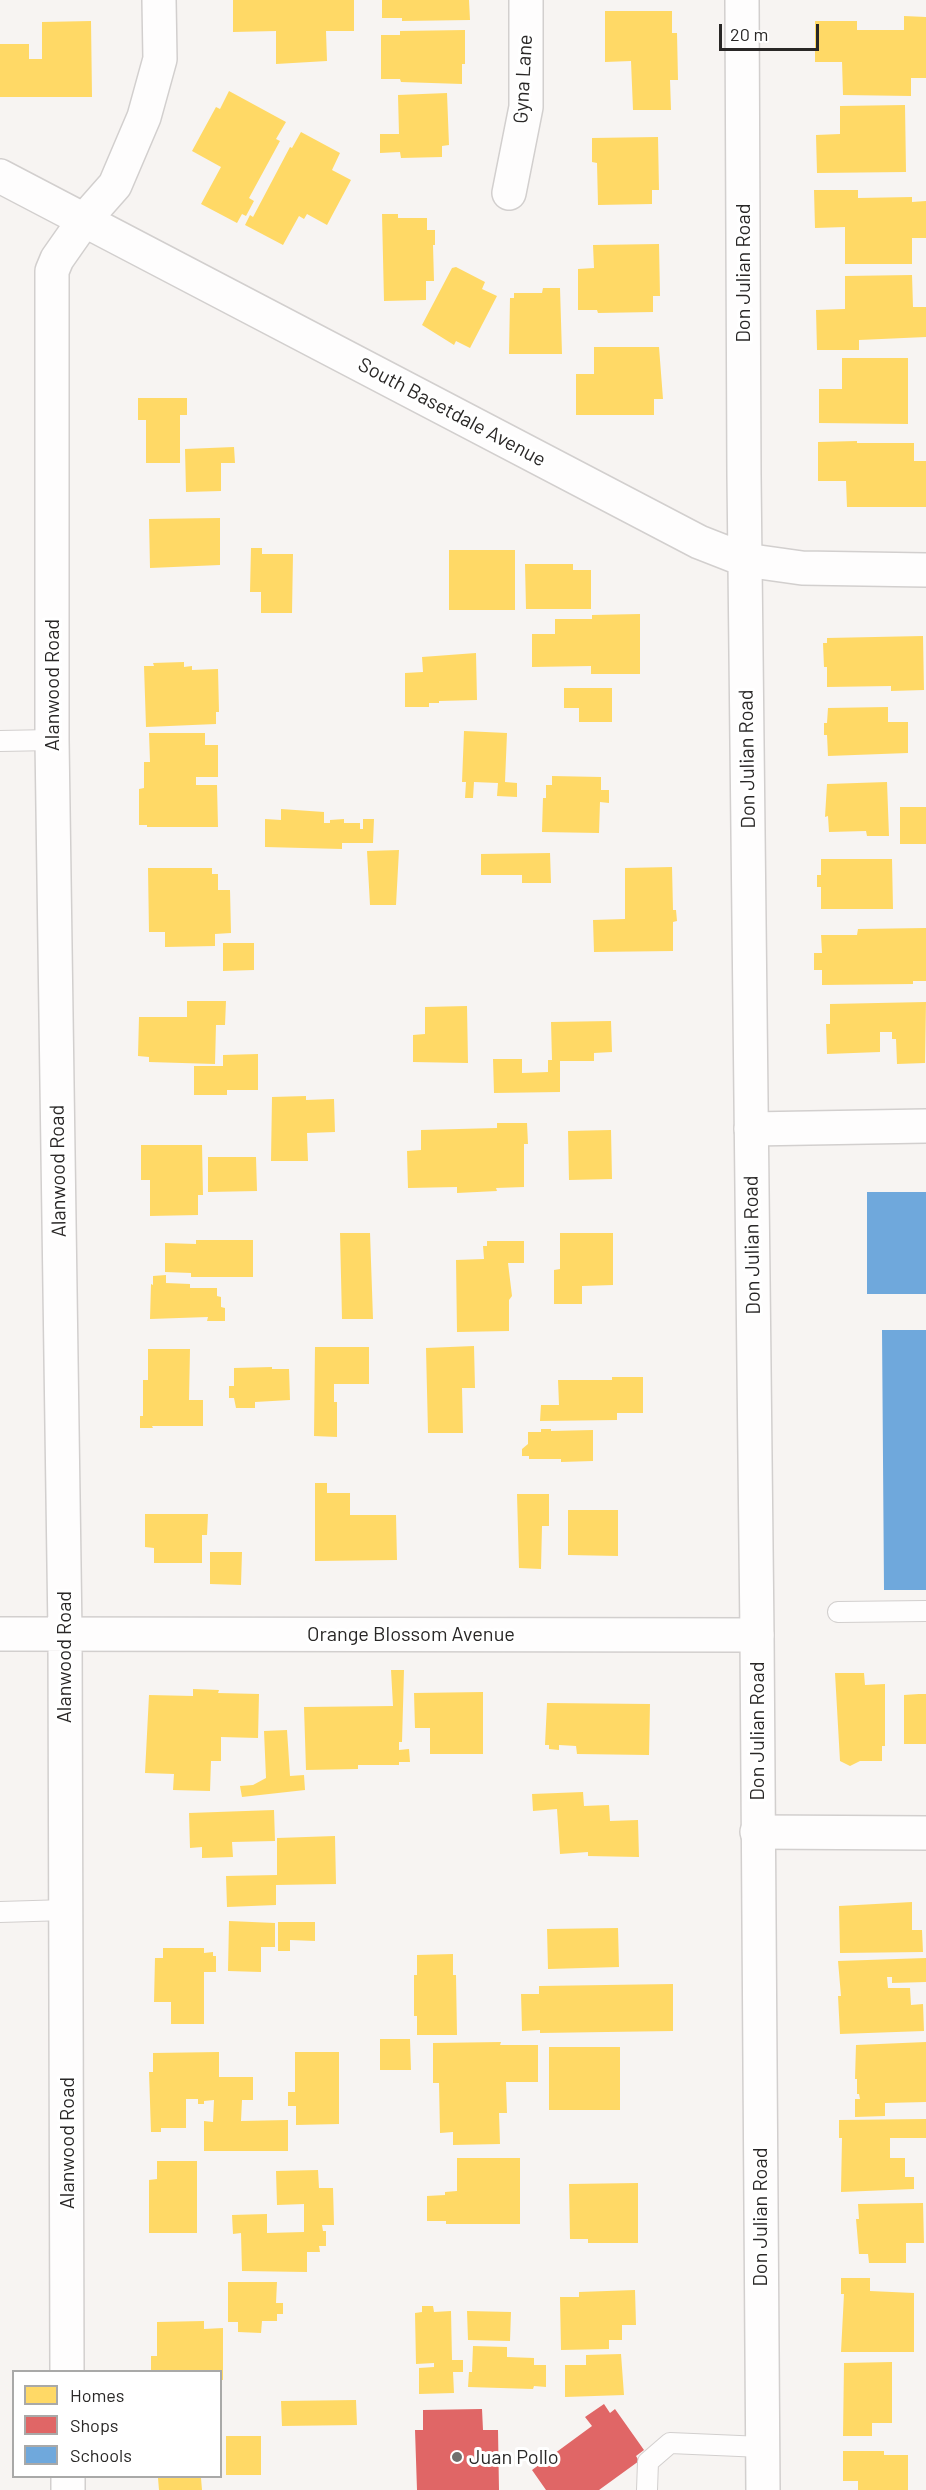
<!DOCTYPE html>
<html>
<head>
<meta charset="utf-8">
<style>
	body { margin:0 }
	#map { position:relative; width:926px; height:2490px; overflow:hidden; background:#f7f4f2; font-family:Barlow,sans-serif }
	canvas { display:block }
	.legend { position:absolute; left:12px; top:2370px; width:210px; height:108px; box-sizing:border-box; background:#fff; border:2px solid #a9a9a8; margin:0; padding:8px 10px; list-style:none; font-size:18px; color:#292726 }
	.legend li { display:flex; align-items:center; gap:12px; height:30px }
	.legend b { width:30px; border:2px solid #a9a9a8 }
	.scale { position:absolute; left:719px; top:24px; width:100px; height:27px; box-sizing:border-box; border:3px solid #292726; border-top:0; padding-left:8px; font-size:18px; line-height:21px; white-space:nowrap; color:#292726; -webkit-text-stroke:4px #fff; paint-order:stroke }
</style>
</head>
<body>
<div id="map">
<canvas width="926" height="2490"></canvas>
<ul class="legend">
<li><b style="height:16px;background:#ffd966"></b>Homes</li>
<li><b style="height:16px;background:#e06666"></b>Shops</li>
<li><b style="height:16px;background:#6fa8dc"></b>Schools</li>
</ul>
<div class="scale">20 m</div>
</div>
<script>
const ctx = document.querySelector('canvas').getContext('2d');
ctx.lineJoin = 'round';
function paint(path, color) {
  ctx.fillStyle = color;
  ctx.fill(path, 'evenodd');
}
function toPath(rows) {
  const path = new Path2D();
  for (const r of rows) {
    path.moveTo(r[0], r[1]);
    for (let i = 2; i < r.length; i += 2) path.lineTo(r[i], r[i + 1]);
  }
  return path;
}
function strokePath(path, color, width, dash) {
  ctx.strokeStyle = color;
  ctx.lineWidth = width;
  ctx.lineCap = dash ? 'butt' : 'round';
  ctx.setLineDash(dash || []);
  ctx.stroke(path);
}
function label(font, color, halo, rows, align = 'center') {
  ctx.font = font + ' Barlow,sans-serif';
  ctx.lineWidth = 6;
  ctx.setLineDash([]);
  ctx.textBaseline = 'middle';
  ctx.strokeStyle = halo;
  ctx.fillStyle = color;
  for (const [text, x, y, turn = 0] of rows) {
    ctx.save();
    ctx.translate(x, y);
    ctx.rotate((+turn || 0) * Math.PI / 180);
    ctx.textAlign = isNaN(turn) ? turn : align;
    if (halo) ctx.strokeText(text, 0, 0);
    ctx.fillText(text, 0, 0);
    ctx.restore();
  }
}
paint(toPath([
	[233,0,354,0,354,31,326,31,327,61,276,64,276,31,233,32],
	[382,0,469,0,470,20,402,21,402,18,382,18],
	[605,11,672,11,672,33,677,33,678,80,670,80,671,110,633,110,631,61,605,62],
	[904,16,926,17,926,78,911,78,911,96,843,95,842,62,815,62,815,21,857,21,857,30,904,30],
	[91,21,92,97,0,97,0,44,29,44,29,59,42,59,42,22],
	[465,30,465,64,462,64,462,84,401,82,400,79,381,79,381,35,400,35,400,31],
	[229,91,286,122,276,139,280,141,249,198,254,201,246,216,242,214,237,223,201,204,221,167,192,151,216,107,220,109],
	[447,93,449,145,442,146,442,157,401,158,400,152,380,153,380,134,399,134,398,95],
	[905,105,906,172,817,173,816,135,840,134,840,106],
	[301,132,340,153,332,170,351,180,327,225,307,214,304,219,299,216,283,245,245,225,250,215,253,217,290,147,292,148],
	[658,137,659,190,652,190,652,204,598,205,597,163,592,162,592,138],
	[814,190,858,190,858,198,912,197,912,202,926,201,926,238,912,238,912,264,845,264,845,227,815,228],
	[382,214,398,214,398,218,427,218,427,230,435,230,435,245,433,245,434,281,426,281,426,300,384,301],
	[659,244,660,296,653,296,653,312,598,313,597,310,578,310,578,269,594,268,593,245],
	[456,267,485,282,482,289,497,296,470,348,456,341,454,345,422,325,452,268],
	[912,275,913,307,926,307,926,337,859,340,859,350,817,350,816,310,845,309,845,276],
	[543,288,560,288,562,354,509,354,510,298,514,298,514,293,542,293],
	[594,347,659,347,663,399,654,399,654,415,576,415,576,374,594,374],
	[842,358,908,358,908,424,819,423,819,389,842,389],
	[138,398,187,398,187,415,180,415,180,463,146,463,146,420,138,420],
	[857,441,857,443,914,443,914,461,926,461,926,507,847,507,846,481,818,481,818,442],
	[234,447,235,463,221,463,221,491,186,492,185,449],
	[220,518,220,565,150,568,149,519],
	[251,548,262,548,262,554,293,554,292,613,261,613,261,592,250,592],
	[449,550,515,550,515,610,449,610],
	[525,564,573,564,573,570,591,570,591,609,526,609],
	[640,614,640,674,591,674,591,666,532,667,532,634,555,634,555,619,592,619,592,615],
	[923,636,924,690,891,691,891,686,827,687,827,667,824,667,823,643,827,643,827,638],
	[476,653,477,700,439,701,439,703,429,703,429,707,405,707,405,673,423,672,422,657],
	[184,662,184,667,192,666,192,670,218,669,219,712,216,712,216,724,146,727,144,666,154,666,153,663],
	[564,688,612,688,612,722,579,722,579,708,564,708],
	[888,707,888,722,908,722,908,753,828,756,827,735,824,735,824,723,827,723,828,708],
	[464,731,507,733,505,782,517,783,517,797,497,796,498,783,474,782,473,798,465,798,466,782,462,782],
	[149,733,205,733,205,745,218,745,218,777,196,777,196,785,217,785,218,827,147,827,147,825,139,825,139,789,144,788,144,762,150,762],
	[552,776,601,777,601,790,609,790,609,803,600,802,599,833,542,832,543,798,546,798,546,785,552,785],
	[887,782,889,836,867,836,866,831,829,832,828,816,825,817,827,784],
	[900,807,926,807,926,844,900,844],
	[281,809,324,812,324,823,330,823,330,820,344,819,344,823,360,823,360,829,363,829,363,819,374,819,373,843,342,843,342,849,265,847,265,819,281,820],
	[399,850,396,905,370,905,367,851],
	[550,853,551,883,522,883,522,875,481,875,481,854],
	[821,859,892,859,893,909,821,909,821,887,817,887,817,875,821,875],
	[672,867,673,910,676,910,677,921,673,922,673,951,594,952,593,920,625,919,625,868],
	[148,868,212,868,212,874,218,874,218,890,230,890,231,933,215,934,215,946,165,947,165,932,149,932],
	[926,928,926,981,913,981,913,984,822,985,822,970,814,970,814,953,822,953,821,935,857,935,858,929],
	[223,943,254,943,254,970,223,971],
	[187,1001,226,1001,225,1025,216,1025,215,1064,149,1062,149,1057,138,1056,139,1017,187,1017],
	[926,1002,925,1063,897,1064,896,1039,892,1039,892,1032,880,1032,880,1052,827,1054,826,1024,830,1024,830,1004],
	[467,1006,468,1063,413,1062,413,1035,425,1034,425,1007],
	[611,1021,612,1052,594,1053,594,1061,560,1061,560,1092,494,1093,493,1059,522,1059,522,1073,548,1072,548,1060,552,1060,551,1022],
	[258,1054,258,1090,227,1090,227,1095,194,1095,194,1066,223,1066,223,1055],
	[306,1096,306,1100,334,1099,335,1132,307,1133,308,1161,271,1161,272,1097],
	[497,1123,527,1123,528,1144,524,1144,524,1187,496,1188,497,1191,457,1193,457,1187,408,1188,407,1151,421,1150,421,1130,497,1128],
	[611,1130,612,1179,569,1180,568,1131],
	[141,1145,202,1145,203,1195,198,1195,198,1215,150,1216,150,1180,141,1180],
	[208,1157,256,1157,257,1191,208,1192],
	[340,1233,370,1233,373,1319,342,1319],
	[560,1233,613,1233,613,1285,582,1286,582,1304,554,1304,554,1270,560,1269],
	[196,1240,253,1240,253,1277,191,1277,191,1273,165,1272,165,1243,196,1244],
	[487,1241,524,1241,524,1263,508,1263,512,1296,509,1300,509,1331,457,1332,456,1260,484,1259,483,1246,487,1246],
	[166,1275,166,1283,190,1284,190,1288,217,1288,217,1296,221,1297,221,1307,225,1308,225,1321,207,1321,208,1317,150,1319,151,1284,153,1285,153,1276],
	[474,1346,475,1388,462,1388,463,1433,428,1433,426,1348],
	[315,1347,369,1347,369,1384,334,1384,334,1402,337,1402,337,1437,314,1436],
	[148,1349,190,1349,189,1400,203,1400,203,1426,152,1426,153,1428,140,1428,140,1416,143,1416,143,1380,148,1380],
	[272,1367,272,1369,289,1369,290,1400,255,1402,255,1408,236,1408,234,1398,229,1398,229,1386,234,1386,234,1368],
	[612,1377,643,1377,643,1413,617,1413,617,1420,540,1421,541,1405,559,1405,558,1380,612,1380],
	[541,1429,551,1429,551,1431,593,1430,593,1461,561,1462,561,1459,529,1459,529,1456,522,1456,522,1449,528,1444,528,1432,541,1432],
	[315,1483,327,1483,327,1493,350,1493,350,1515,396,1515,397,1560,315,1561],
	[517,1494,549,1494,549,1526,542,1526,541,1569,519,1568],
	[568,1510,618,1510,618,1556,568,1555],
	[145,1514,208,1514,207,1535,202,1535,202,1563,154,1563,154,1548,145,1547],
	[210,1552,242,1552,241,1585,210,1584],
	[391,1670,404,1670,402,1742,399,1742,399,1750,409,1749,410,1762,399,1762,399,1765,358,1765,358,1769,306,1770,304,1707,393,1706],
	[835,1673,864,1673,865,1685,885,1684,885,1746,882,1746,882,1761,860,1761,850,1766,840,1761],
	[193,1689,219,1690,218,1693,259,1694,258,1738,221,1737,221,1761,211,1761,210,1791,173,1790,174,1774,145,1773,149,1695,193,1696],
	[483,1692,483,1754,430,1754,430,1728,415,1728,414,1693],
	[919,1694,926,1694,926,1744,904,1744,904,1695],
	[547,1703,650,1704,649,1755,577,1754,576,1746,559,1745,559,1750,549,1749,549,1745,545,1745],
	[287,1730,290,1776,304,1775,305,1790,242,1797,240,1786,253,1785,266,1778,264,1731],
	[583,1792,584,1806,609,1805,610,1821,638,1820,639,1857,588,1856,588,1852,560,1854,557,1809,533,1811,532,1794],
	[274,1810,275,1841,232,1842,233,1857,202,1858,202,1847,190,1848,189,1813],
	[335,1836,336,1884,276,1885,276,1905,227,1907,226,1876,277,1875,277,1838],
	[912,1902,912,1930,922,1930,923,1952,840,1953,839,1906],
	[229,1921,275,1923,275,1947,261,1947,261,1972,228,1971],
	[278,1922,315,1922,315,1941,290,1940,290,1951,278,1951],
	[618,1928,619,1967,548,1969,547,1929],
	[163,1948,204,1948,204,1953,213,1952,213,1956,216,1956,216,1972,204,1972,204,2024,171,2024,171,2002,154,2002,155,1958,163,1958],
	[453,1954,453,1975,456,1975,457,2035,417,2035,417,2016,414,2016,414,1975,417,1975,417,1955],
	[926,1958,926,1982,892,1983,892,1977,887,1977,888,1988,910,1988,911,2005,923,2004,924,2031,840,2034,838,1996,841,1996,838,1961],
	[673,1984,673,2031,540,2033,540,2030,522,2031,521,1994,539,1994,539,1986],
	[380,2039,410,2039,411,2070,380,2070],
	[501,2042,500,2045,538,2045,538,2082,506,2082,507,2113,499,2113,500,2144,453,2145,453,2132,440,2133,439,2083,433,2083,433,2043],
	[926,2042,926,2102,885,2103,885,2116,855,2117,855,2099,860,2099,859,2094,857,2094,857,2079,855,2079,856,2045],
	[549,2047,620,2047,620,2110,549,2110],
	[219,2052,219,2077,253,2077,253,2100,242,2100,241,2121,288,2120,288,2151,204,2151,204,2121,213,2122,214,2100,204,2101,204,2104,198,2104,198,2099,186,2099,186,2128,161,2128,161,2132,151,2132,149,2072,153,2072,153,2053],
	[295,2052,339,2052,339,2124,296,2125,296,2106,288,2106,288,2092,295,2092],
	[926,2119,926,2138,890,2138,890,2158,905,2158,905,2177,914,2177,914,2189,841,2192,842,2138,839,2138,839,2120],
	[457,2158,520,2158,520,2224,446,2224,446,2221,427,2221,427,2196,445,2195,445,2192,457,2191],
	[157,2161,197,2161,197,2233,149,2233,149,2180,157,2179],
	[318,2170,319,2188,333,2188,334,2225,322,2225,323,2231,326,2231,326,2246,319,2246,320,2252,307,2252,307,2272,242,2271,241,2233,233,2234,232,2215,267,2214,267,2233,304,2232,304,2204,277,2205,276,2171],
	[638,2183,638,2243,588,2243,588,2239,570,2239,569,2184],
	[923,2203,924,2243,906,2243,906,2263,869,2263,868,2254,859,2254,856,2219,859,2219,858,2204],
	[841,2278,870,2278,870,2291,914,2293,914,2352,841,2352,844,2294,841,2294],
	[228,2282,277,2282,276,2303,283,2303,283,2314,277,2314,277,2321,262,2321,261,2333,238,2332,238,2322,228,2322],
	[635,2290,636,2325,622,2325,622,2340,609,2340,609,2349,561,2350,560,2297,579,2297,579,2292],
	[422,2306,433,2306,434,2312,451,2311,452,2360,463,2360,463,2372,453,2372,454,2393,419,2394,419,2368,434,2367,434,2363,416,2364,415,2313,422,2312],
	[467,2311,511,2312,510,2341,468,2340],
	[204,2321,204,2329,223,2328,223,2380,220,2380,220,2372,151,2372,151,2356,157,2356,157,2322],
	[473,2346,507,2347,507,2357,534,2358,534,2365,546,2365,546,2387,534,2386,533,2389,468,2387,469,2372,472,2372],
	[621,2354,624,2395,565,2397,565,2365,586,2365,586,2355],
	[892,2362,892,2423,872,2423,872,2436,843,2436,844,2363],
	[356,2400,357,2425,282,2426,281,2401],
	[226,2436,261,2436,261,2475,226,2475],
	[843,2451,884,2451,884,2455,908,2455,908,2490,858,2490,858,2481,843,2481],
	[158,2478,201,2478,202,2490,159,2490]
]), '#ffd966');
paint(toPath([
	[604,2404,610,2413,615,2409,644,2450,636,2456,639,2461,599,2490,546,2490,532,2470,592,2426,585,2417],
	[482,2409,483,2430,498,2430,499,2490,417,2490,415,2430,423,2430,423,2410]
]), '#e06666');
paint(toPath([
	[867,1192,926,1192,926,1294,867,1294],
	[882,1330,926,1330,926,1590,884,1590]
]), '#6fa8dc');
const service = toPath([
	[0,741,52,740],
	[838,1612,926,1611],
	[0,1912,66,1910],
	[647,2490,648,2462,670,2443,762,2447]
]);
const minor = toPath([
	[509,193,526,107,526,0],
	[745,560,802,568,926,570],
	[751,1129,926,1126],
	[0,1634,757,1635],
	[757,1832,926,1833],
	[67,2372,65,1633,52,740,52,271,57,259,85,219,115,185,144,117,160,59,159,0],
	[68,2476,68,2490]
]);
const tertiary = toPath([
	[742,0,744,475,757,1635,763,2490],
	[0,176,699,542,745,560]
]);
strokePath(service, '#d2cfce', 22);
strokePath(minor, '#d2cfce', 36);
strokePath(tertiary, '#d2cfce', 36);
strokePath(service, '#fefdfd', 20);
strokePath(minor, '#fefdfd', 33);
strokePath(tertiary, '#fefdfd', 33);
for (const [x, y, r, color] of [
	[457,2457,6,"#716f6d"]
]) {
  const dot = new Path2D();
  dot.arc(x, y, r, 0, 2 * Math.PI);
  ctx.fillStyle = color;
  ctx.fill(dot);
  strokePath(dot, '#fff', 2);
}
label('20px', '#292726', '#fff', [
	["Gyna Lane",523,79,-87],
	["Don Julian Road",743,273,-90],
	["South Basetdale Avenue",452,412,28],
	["Alanwood Road",52,685,-90],
	["Don Julian Road",747,759,-91],
	["Alanwood Road",58,1171,-91],
	["Don Julian Road",752,1245,-91],
	["Orange Blossom Avenue",411,1634],
	["Alanwood Road",64,1657,-90],
	["Don Julian Road",757,1731,-90],
	["Alanwood Road",67,2143,-90],
	["Don Julian Road",760,2217,-90]
]);
label('20px', '#292726', '#fff', [
	["Juan Pollo",469,2457]
], 'left');
</script>
</body>
</html>
